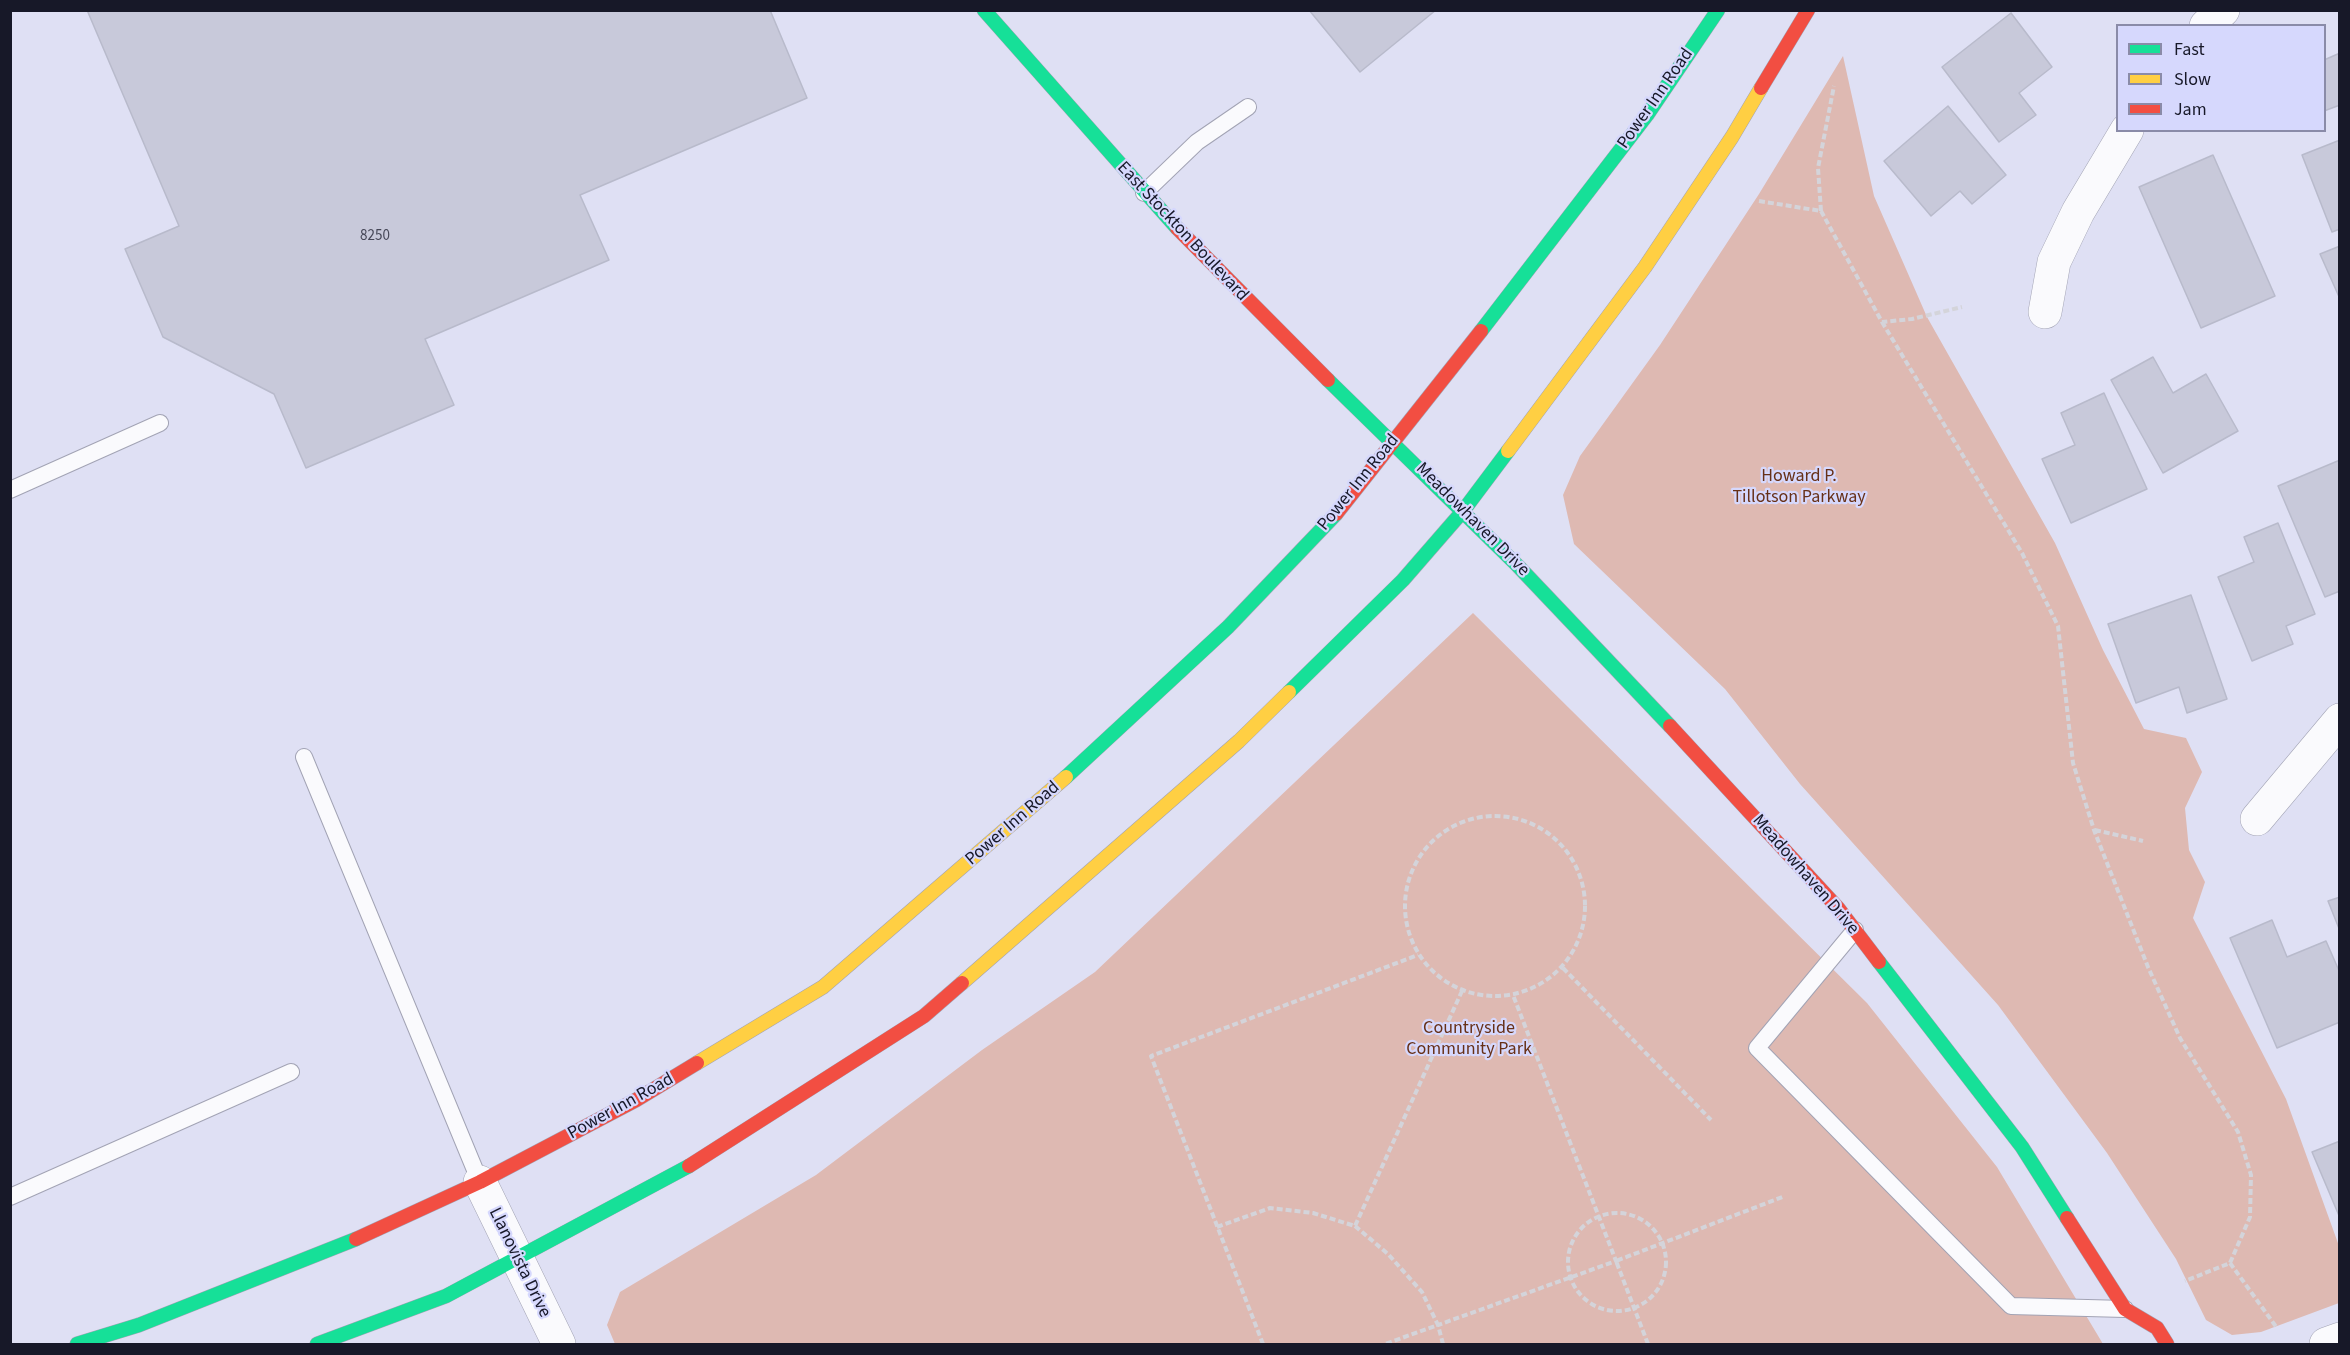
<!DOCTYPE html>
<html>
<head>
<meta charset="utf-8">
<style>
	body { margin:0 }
	#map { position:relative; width:2350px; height:1355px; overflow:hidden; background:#dfe0f4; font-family:"Source Sans 3",sans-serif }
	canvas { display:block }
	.frame { position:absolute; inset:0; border:12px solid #171828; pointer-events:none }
	.legend { position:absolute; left:2116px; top:24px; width:210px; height:108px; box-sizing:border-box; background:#d6d8fd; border:2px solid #8a8ba8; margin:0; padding:8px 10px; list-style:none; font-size:18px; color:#171828 }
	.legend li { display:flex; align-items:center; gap:12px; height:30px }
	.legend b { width:30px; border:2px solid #8a8ba8 }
</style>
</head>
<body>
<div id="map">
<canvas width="2350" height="1355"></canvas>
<div class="frame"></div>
<ul class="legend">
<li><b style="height:8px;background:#16e098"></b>Fast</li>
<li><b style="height:8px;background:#ffcf43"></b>Slow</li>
<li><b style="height:8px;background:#f24e42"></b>Jam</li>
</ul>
</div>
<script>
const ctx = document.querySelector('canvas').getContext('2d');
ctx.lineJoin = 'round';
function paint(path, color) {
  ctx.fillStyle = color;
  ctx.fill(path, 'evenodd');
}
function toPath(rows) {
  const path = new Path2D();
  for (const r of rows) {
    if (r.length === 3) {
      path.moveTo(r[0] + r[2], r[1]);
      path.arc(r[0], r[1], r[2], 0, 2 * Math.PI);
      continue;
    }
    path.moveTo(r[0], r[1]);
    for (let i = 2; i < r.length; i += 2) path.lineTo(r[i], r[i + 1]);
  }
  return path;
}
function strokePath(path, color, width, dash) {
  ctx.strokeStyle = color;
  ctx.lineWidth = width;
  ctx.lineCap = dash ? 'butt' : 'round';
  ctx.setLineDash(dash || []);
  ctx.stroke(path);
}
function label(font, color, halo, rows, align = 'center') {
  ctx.font = font + ' "Source Sans 3",sans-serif';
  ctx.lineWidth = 4.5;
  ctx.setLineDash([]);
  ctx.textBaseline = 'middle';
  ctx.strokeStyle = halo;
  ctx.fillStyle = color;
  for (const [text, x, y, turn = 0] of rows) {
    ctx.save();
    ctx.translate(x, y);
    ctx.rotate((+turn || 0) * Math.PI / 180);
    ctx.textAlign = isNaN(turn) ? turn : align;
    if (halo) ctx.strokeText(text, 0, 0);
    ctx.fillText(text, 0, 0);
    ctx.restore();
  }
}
paint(toPath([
	[1843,56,1874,196,1927,317,2055,543,2103,650,2144,729,2186,738,2202,772,2185,808,2189,850,2205,882,2193,918,2286,1099,2339,1246,2339,1303,2261,1332,2232,1335,2206,1320,2176,1259,2107,1153,1998,1005,1800,784,1725,689,1574,544,1563,495,1580,456,1660,345,1759,194],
	[1473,613,1867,1003,1997,1167,2103,1344,615,1344,607,1325,620,1292,816,1175,982,1050,1095,972]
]), '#deb9b2');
const building = toPath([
	[87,10,770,10,807,98,580,195,609,260,425,339,454,405,306,468,274,394,163,337,125,249,179,226,87,10],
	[1309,10,1436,10,1360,72,1309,10],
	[2011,13,2052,67,2019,93,2036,115,1999,142,1942,67,2011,13],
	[2340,53,2340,105,2324,111,2324,60,2340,53],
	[1948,106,2006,175,1972,204,1960,191,1931,216,1884,161,1948,106],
	[2340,140,2340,229,2332,232,2302,155,2340,140],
	[2213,155,2275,296,2201,328,2139,187,2213,155],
	[2340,246,2340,299,2320,254,2340,246],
	[2153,357,2173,393,2206,374,2238,431,2163,473,2111,380,2153,357],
	[2104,393,2147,489,2071,523,2042,459,2075,445,2061,413,2104,393],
	[2340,460,2340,591,2325,597,2278,486,2340,460],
	[2278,523,2315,614,2286,626,2293,644,2252,661,2218,577,2254,562,2244,537,2278,523],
	[2191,595,2227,699,2187,713,2179,687,2136,703,2108,624,2191,595],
	[2340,897,2340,931,2328,901,2340,897],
	[2272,920,2287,957,2326,941,2340,973,2340,1022,2277,1048,2230,938,2272,920],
	[2340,1141,2340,1218,2312,1152,2340,1141]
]);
paint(building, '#c8c9da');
strokePath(building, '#b8bacb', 1.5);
const lane = toPath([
	[1144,193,1197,142,1248,107],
	[10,490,160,423],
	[304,757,480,1182],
	[1855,930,1757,1048,2011,1306,2125,1309],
	[10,1197,291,1072]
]);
const street = toPath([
	[2206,26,2223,10],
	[2045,312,2054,262,2078,212,2127,130],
	[2257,819,2340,720],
	[480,1182,559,1344],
	[2326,1344,2340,1339]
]);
const fast = toPath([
	[984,10,1177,228],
	[1481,331,1647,115,1718,10],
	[1328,380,1518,566,1670,726],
	[1289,692,1403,580,1463,511,1508,451],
	[1066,777,1228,627,1336,514],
	[1879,962,2022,1147,2067,1218],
	[77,1344,139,1325,356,1239],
	[317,1344,446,1296,689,1166]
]);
const slow = toPath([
	[1508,451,1645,267,1732,137,1761,88],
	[962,983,1239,741,1289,692],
	[697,1063,823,987,1066,777]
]);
const jam = toPath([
	[1761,88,1808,10],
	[1177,228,1328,380],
	[1336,514,1481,331],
	[1670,726,1838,908,1879,962],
	[689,1166,924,1016,962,983],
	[2067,1218,2125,1309,2157,1328,2167,1344],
	[356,1239,480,1182,636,1100,697,1063]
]);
strokePath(lane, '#a2a3b4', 18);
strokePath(street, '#a2a3b4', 34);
strokePath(fast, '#a2a3b4', 15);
strokePath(slow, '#a2a3b4', 15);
strokePath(jam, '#a2a3b4', 15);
strokePath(toPath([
	[1759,201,1821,211,1818,168,1834,86],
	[1821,211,1882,322,1912,319,1962,307],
	[1882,322,2022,553,2058,626,2073,763,2094,830,2148,967,2180,1038,2238,1132,2251,1175,2250,1217,2230,1263,2185,1281],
	[1495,906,90],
	[2095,830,2143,841],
	[1563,968,1711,1120],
	[1617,1262,49],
	[1355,1226,1388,1254,1422,1292,1438,1325,1385,1344],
	[1217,1227,1270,1208,1313,1213,1355,1226,1462,991],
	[2230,1263,2277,1328],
	[1263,1344,1151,1056,1418,955],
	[1443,1344,1438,1325,1616,1261,1513,995],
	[1648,1344,1616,1261,1785,1196]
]), '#d4d4da', 4, [6, 3]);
strokePath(lane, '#fafafd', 16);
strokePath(street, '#fafafd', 33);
strokePath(fast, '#16e098', 14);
strokePath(slow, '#ffcf43', 14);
strokePath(jam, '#f24e42', 14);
label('15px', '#454656', null, [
	["8250",375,237]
]);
label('18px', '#171828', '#d6d8fd', [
	["Power Inn Road",1656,99,-55],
	["East Stockton Boulevard",1182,232,47],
	["Power Inn Road",1359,483,-51],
	["Meadowhaven Drive",1472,520,45],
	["Power Inn Road",1013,824,-41],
	["Meadowhaven Drive",1805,875,49],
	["Power Inn Road",621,1107,-29],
	["Llanovista Drive",519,1263,64]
]);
label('18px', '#673017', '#d6d8fd', [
	["Howard P.",1799,477],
	["Tillotson Parkway",1799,498],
	["Countryside",1469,1029],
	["Community Park",1469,1050]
]);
</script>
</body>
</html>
